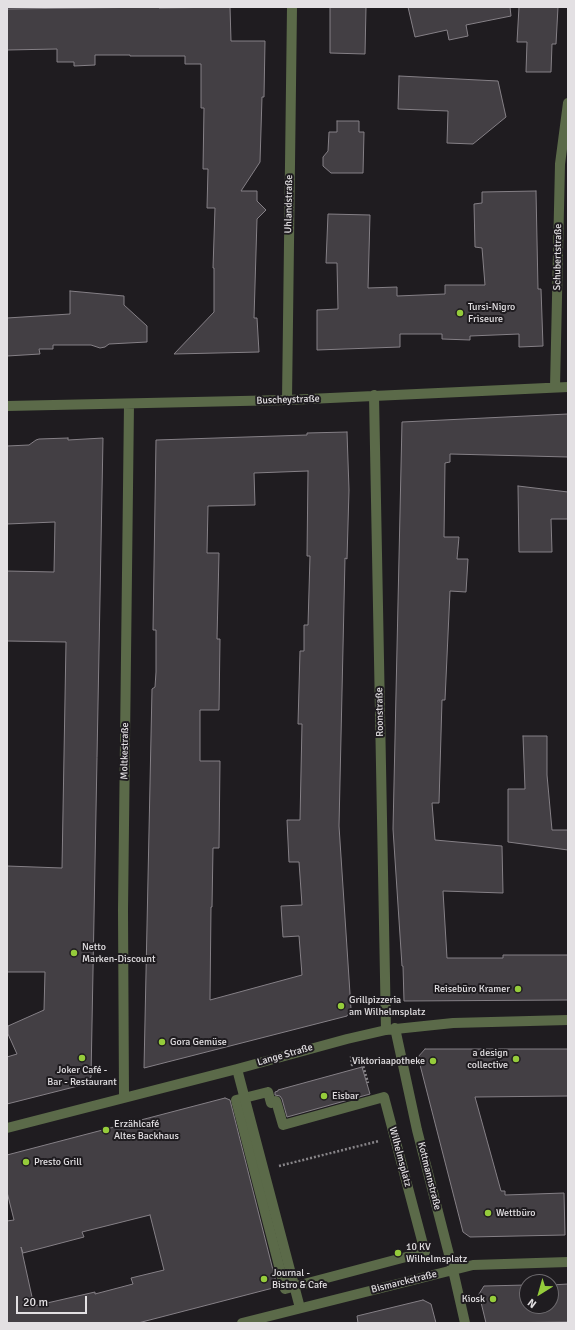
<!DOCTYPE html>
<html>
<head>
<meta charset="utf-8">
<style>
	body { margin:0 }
	#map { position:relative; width:575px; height:1330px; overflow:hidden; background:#1f1c20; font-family:Signika,sans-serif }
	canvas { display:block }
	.frame { position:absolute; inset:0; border:8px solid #e3e0e3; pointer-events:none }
	.north { position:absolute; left:519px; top:1274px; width:40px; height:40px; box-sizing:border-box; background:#1f1c20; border:1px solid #6d6a6e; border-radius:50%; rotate:217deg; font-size:11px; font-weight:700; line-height:16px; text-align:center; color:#e3e0e3 }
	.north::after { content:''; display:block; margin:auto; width:14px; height:18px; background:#95cc3b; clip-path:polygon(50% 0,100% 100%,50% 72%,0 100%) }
	.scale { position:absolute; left:16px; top:1296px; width:71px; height:18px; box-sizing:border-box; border:2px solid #e3e0e3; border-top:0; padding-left:5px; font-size:12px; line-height:14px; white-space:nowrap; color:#e3e0e3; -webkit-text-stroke:3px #1f1c20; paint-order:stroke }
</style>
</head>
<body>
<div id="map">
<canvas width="575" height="1330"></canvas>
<div class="frame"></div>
<div class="north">N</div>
<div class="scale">20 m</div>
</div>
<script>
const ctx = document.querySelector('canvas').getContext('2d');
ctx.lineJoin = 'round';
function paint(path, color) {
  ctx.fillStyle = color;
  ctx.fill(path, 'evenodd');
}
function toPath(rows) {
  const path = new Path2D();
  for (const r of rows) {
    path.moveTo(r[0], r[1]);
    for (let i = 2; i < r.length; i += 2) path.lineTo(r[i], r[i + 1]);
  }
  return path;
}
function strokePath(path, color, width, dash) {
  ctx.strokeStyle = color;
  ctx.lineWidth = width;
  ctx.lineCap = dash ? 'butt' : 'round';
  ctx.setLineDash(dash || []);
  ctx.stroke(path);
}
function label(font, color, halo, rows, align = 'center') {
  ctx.font = font + ' Signika,sans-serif';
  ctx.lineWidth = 4;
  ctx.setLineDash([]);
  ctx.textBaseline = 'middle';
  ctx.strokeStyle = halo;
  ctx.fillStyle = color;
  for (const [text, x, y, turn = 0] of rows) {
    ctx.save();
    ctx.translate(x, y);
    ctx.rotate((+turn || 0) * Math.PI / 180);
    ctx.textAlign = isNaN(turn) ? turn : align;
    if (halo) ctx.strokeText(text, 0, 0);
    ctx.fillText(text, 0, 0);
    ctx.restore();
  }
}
const building = toPath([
	[159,7,159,8,230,7,231,41,265,41,264,97,262,97,260,162,241,191,257,191,257,201,266,210,257,219,254,318,257,318,259,352,174,354,214,312,214,268,213,268,215,208,207,208,208,169,203,169,204,108,201,108,201,64,185,64,185,56,130,56,130,55,95,55,95,65,74,66,74,62,57,62,57,49,7,50,7,9,159,7],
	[330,7,366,7,365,54,330,53,330,7],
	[408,7,510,7,511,16,466,25,468,36,449,40,447,30,415,37,408,7],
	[519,7,558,7,556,44,552,44,551,72,526,72,527,42,517,42,519,7],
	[399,76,498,81,506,117,473,144,447,143,448,111,398,109,399,76],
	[337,121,359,121,359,132,364,132,363,173,331,173,323,166,323,157,328,151,329,132,337,132,337,121],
	[536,191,538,289,541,289,543,346,519,347,519,334,470,336,470,340,442,339,442,334,400,334,400,347,317,350,317,310,338,309,337,263,326,263,328,214,370,215,368,288,397,287,397,296,445,294,445,285,485,285,482,248,475,247,474,204,482,203,482,192,536,191],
	[70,291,124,296,124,305,147,326,147,342,109,344,105,347,100,348,91,345,53,345,53,349,39,349,40,354,7,356,7,318,70,314,70,291],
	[568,414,568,457,450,454,450,462,445,463,444,537,459,537,457,559,468,559,466,592,450,591,445,700,442,700,439,803,432,803,435,840,502,846,503,893,443,891,447,958,503,958,503,955,568,955,568,1000,404,1001,403,966,402,966,393,829,402,422,568,414],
	[347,432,349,490,347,559,345,558,339,826,351,1009,347,1016,144,1068,152,689,155,687,156,672,156,630,153,630,156,440,307,435,307,433,347,432],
	[308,471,307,556,310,556,308,625,304,625,304,651,300,651,298,724,302,724,300,820,287,820,289,862,299,862,302,905,281,906,283,937,299,936,302,975,210,1000,211,907,212,907,213,848,219,848,220,761,200,761,200,710,219,710,220,639,217,639,219,553,207,553,208,506,255,505,254,473,308,471],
	[68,438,68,440,103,438,91,1077,86,1084,7,1104,7,1057,17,1054,8,1034,8,1026,44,1010,45,972,7,972,7,866,62,868,66,642,7,641,7,571,54,572,55,522,7,524,7,446,29,445,36,440,39,439,68,438],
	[518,486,568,492,568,519,551,519,552,552,519,552,518,486],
	[523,736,547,736,547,775,552,830,568,830,568,850,508,842,508,789,525,789,523,736],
	[425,1049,568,1049,568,1096,475,1097,501,1191,505,1191,505,1195,564,1193,565,1235,470,1237,463,1232,418,1057,425,1049],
	[362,1067,370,1094,287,1117,282,1099,280,1096,275,1095,275,1092,278,1091,278,1090,362,1067],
	[225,1098,230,1100,276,1282,273,1288,138,1323,7,1323,7,1221,14,1220,7,1192,7,1155,225,1098],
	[150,1215,164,1270,131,1278,133,1284,95,1294,95,1292,34,1306,21,1247,23,1253,84,1237,82,1232,150,1215],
	[568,1284,568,1322,486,1323,479,1294,484,1286,527,1285,527,1306,551,1306,551,1285,568,1284],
	[423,1300,431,1304,436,1323,358,1323,357,1316,423,1300]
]);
paint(building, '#433f44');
strokePath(building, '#858086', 1);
strokePath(toPath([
	[351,1056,352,1065,362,1062,368,1083],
	[279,1166,379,1141]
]), '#888589', 2.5, [2, 2]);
strokePath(toPath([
	[268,1092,271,1103,276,1101,283,1125,384,1097,425,1252,285,1289,236,1100,268,1092]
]), '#5b6a49', 10);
strokePath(toPath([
	[555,387,560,164,568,103],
	[374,395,386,1030],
	[287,400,292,7],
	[7,406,287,400,568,387],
	[395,1028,417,1130,453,1270,465,1323],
	[237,1069,300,1308],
	[124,1097,123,910,129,404],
	[7,1128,237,1069,347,1039,386,1030,453,1023,568,1020],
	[242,1323,473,1265,568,1262]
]), '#5b6a49', 10);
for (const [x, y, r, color] of [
	[460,313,4,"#95cc3b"],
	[74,953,4,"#95cc3b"],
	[518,989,4,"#95cc3b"],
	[341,1006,4,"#95cc3b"],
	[162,1042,4,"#95cc3b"],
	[82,1058,4,"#95cc3b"],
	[516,1059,4,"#95cc3b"],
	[433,1061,4,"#95cc3b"],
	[324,1096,4,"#95cc3b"],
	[106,1130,4,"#95cc3b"],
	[26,1162,4,"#95cc3b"],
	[488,1213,4,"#95cc3b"],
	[398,1253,4,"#95cc3b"],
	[264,1279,4,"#95cc3b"],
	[493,1299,4,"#95cc3b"]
]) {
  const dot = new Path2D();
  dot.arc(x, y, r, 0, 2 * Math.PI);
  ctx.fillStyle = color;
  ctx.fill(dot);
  strokePath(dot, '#1f1c20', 1.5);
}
label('10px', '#e3e0e3', '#1f1c20', [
	["Uhlandstraße",289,204,-89],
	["Schubertstraße",558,257,-89],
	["Buscheystraße",288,400,-2],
	["Roonstraße",380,712,-91],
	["Moltkestraße",125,751,-89],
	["Lange Straße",285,1055,-16],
	["Wilhelmsplatz",400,1157,75],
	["Kottmannstraße",429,1176,76],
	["Bismarckstraße",404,1282,-14]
]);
label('10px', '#e3e0e3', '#1f1c20', [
	["Tursi-Nigro",468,307],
	["Friseure",468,319],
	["Netto",82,947],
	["Marken-Discount",82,959],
	["Reisebüro Kramer",510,989,"right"],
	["Grillpizzeria",349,1000],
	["am Wilhelmsplatz",349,1012],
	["Gora Gemüse",170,1042],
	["a design",508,1053,"right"],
	["collective",508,1065,"right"],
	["Viktoriaapotheke",425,1061,"right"],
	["Joker Café -",82,1070,"center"],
	["Bar - Restaurant",82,1082,"center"],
	["Eisbar",332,1096],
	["Erzählcafé",114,1124],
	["Altes Backhaus",114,1136],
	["Presto Grill",34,1162],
	["Wettbüro",496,1213],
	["10 KV",406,1247],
	["Wilhelmsplatz",406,1259],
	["Journal -",272,1273],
	["Bistro & Cafe",272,1285],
	["Kiosk",485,1299,"right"]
], 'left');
</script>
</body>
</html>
